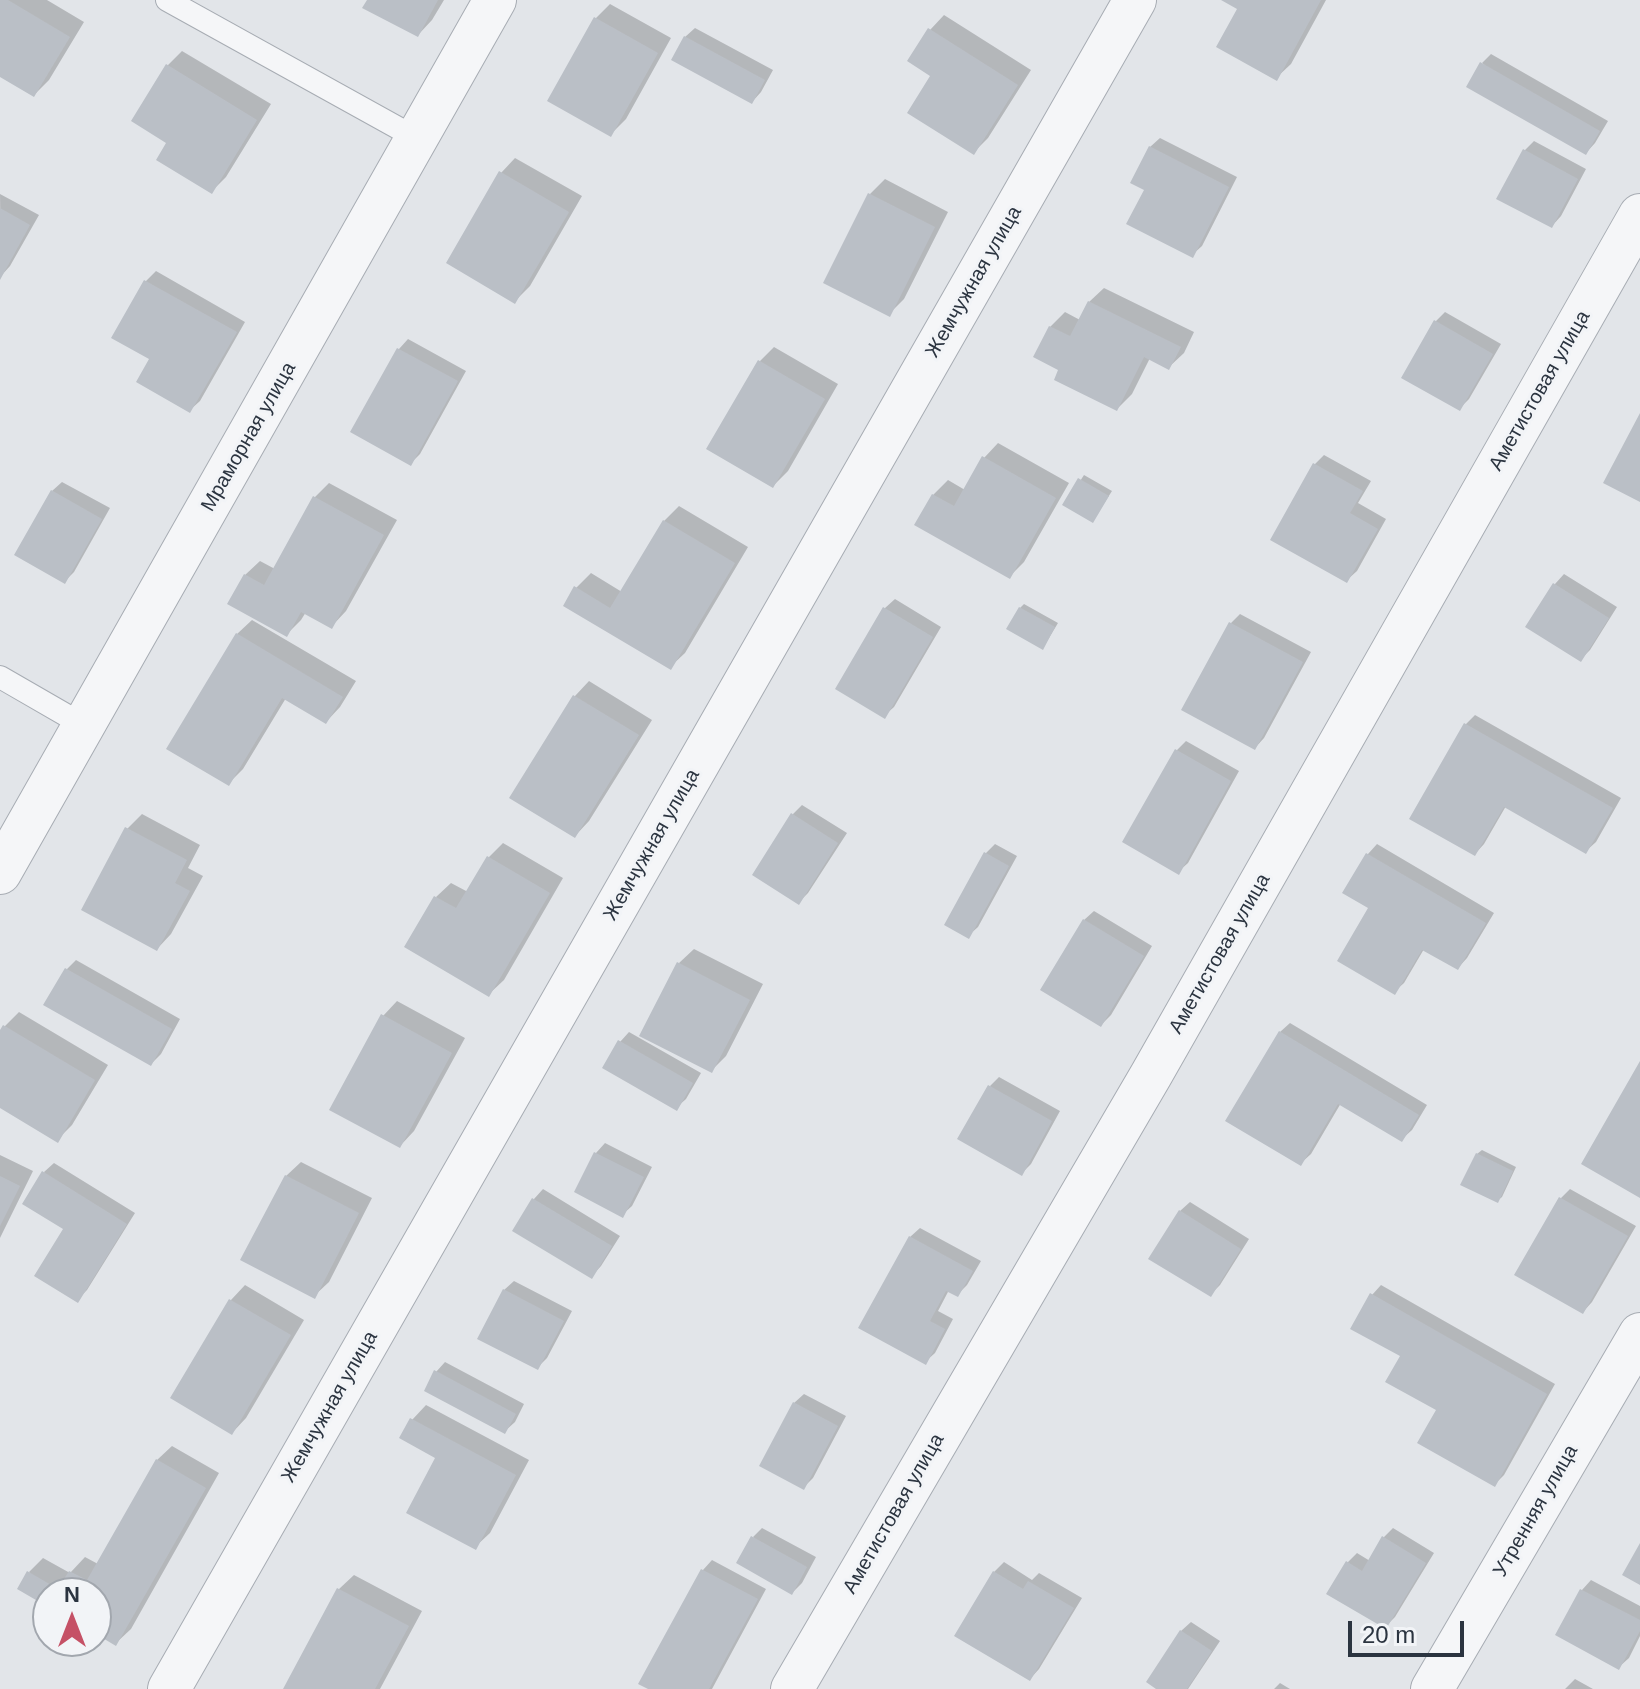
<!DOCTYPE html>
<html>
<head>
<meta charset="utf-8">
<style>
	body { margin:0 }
	#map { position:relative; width:1640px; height:1689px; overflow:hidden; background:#e2e5e9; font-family:Arial,sans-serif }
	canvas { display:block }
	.north { position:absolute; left:32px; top:1577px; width:80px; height:80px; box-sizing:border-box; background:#f2f4f7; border:2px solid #a2a7ae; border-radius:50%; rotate:0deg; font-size:22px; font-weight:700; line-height:32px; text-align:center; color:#2b3440 }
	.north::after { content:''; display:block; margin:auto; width:28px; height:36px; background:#c55166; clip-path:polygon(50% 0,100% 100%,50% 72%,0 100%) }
	.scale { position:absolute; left:1348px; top:1621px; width:116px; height:36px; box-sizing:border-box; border:4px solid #2b3440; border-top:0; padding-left:10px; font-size:24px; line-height:28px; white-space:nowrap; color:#2b3440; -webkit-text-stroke:6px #f2f4f7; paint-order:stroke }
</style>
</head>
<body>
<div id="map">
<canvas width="1640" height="1689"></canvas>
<div class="north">N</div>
<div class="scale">20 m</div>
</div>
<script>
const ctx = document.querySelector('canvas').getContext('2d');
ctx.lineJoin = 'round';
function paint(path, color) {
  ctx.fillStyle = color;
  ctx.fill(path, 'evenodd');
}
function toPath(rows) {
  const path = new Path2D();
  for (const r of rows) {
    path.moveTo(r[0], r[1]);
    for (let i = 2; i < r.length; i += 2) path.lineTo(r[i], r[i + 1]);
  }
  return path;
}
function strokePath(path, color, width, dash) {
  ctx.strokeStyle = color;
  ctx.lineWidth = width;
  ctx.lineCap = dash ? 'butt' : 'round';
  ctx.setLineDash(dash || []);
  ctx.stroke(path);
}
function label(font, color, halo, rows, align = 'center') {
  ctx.font = font + ' Arial,sans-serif';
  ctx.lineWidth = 6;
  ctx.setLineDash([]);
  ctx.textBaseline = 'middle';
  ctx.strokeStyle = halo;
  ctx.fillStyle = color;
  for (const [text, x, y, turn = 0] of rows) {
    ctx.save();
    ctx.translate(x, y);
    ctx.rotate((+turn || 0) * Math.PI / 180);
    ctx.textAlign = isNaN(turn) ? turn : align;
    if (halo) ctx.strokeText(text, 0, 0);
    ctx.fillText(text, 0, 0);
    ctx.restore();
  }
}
paint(toPath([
	[2,0,47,0,84,22,49,80,34,95,0,74,0,3],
	[369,0,444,0,432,20,418,35],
	[1225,0,1326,0,1291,64,1276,78,1240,8],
	[610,4,671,38,626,119,611,134,595,19],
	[944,15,1031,70,988,138,973,153,933,75,930,30],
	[695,28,773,70,761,92,752,102,685,37],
	[182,51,271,104,226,177,211,192,169,142,168,65],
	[1491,54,1608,121,1595,143,1586,153,1482,63],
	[1160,138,1237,177,1202,246,1192,255,1146,189,1150,147],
	[1534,141,1586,169,1561,216,1552,226,1524,151],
	[515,158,582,196,530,286,515,301,501,173],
	[885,179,948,212,904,299,889,314,870,194],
	[0,194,39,215,10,266,1,276],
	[156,271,245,322,200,401,190,410,152,358,114,337,146,281],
	[1104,288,1194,332,1184,353,1169,367,1150,358,1132,394,1117,409,1061,369,1050,327,1065,312,1080,320,1089,302],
	[1445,312,1501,344,1469,399,1459,409,1435,322],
	[408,339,466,371,420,454,410,464,353,432,399,349],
	[774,347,838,384,788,471,773,486,760,361],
	[998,443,1069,483,1024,562,1010,576,933,495,948,480,965,490,984,458],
	[1324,455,1371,481,1358,503,1386,519,1357,571,1347,580,1273,539,1315,464],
	[1084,475,1112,491,1096,516,1065,504],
	[62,482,110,508,74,572,65,581,52,491],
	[329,483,397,520,346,611,332,626,306,612,301,620,287,634,245,575,260,561,275,569,314,498],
	[679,506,748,547,685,653,670,667,576,588,591,573,622,592,664,521],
	[1564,574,1617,607,1590,650,1580,660,1528,627,1555,584],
	[895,599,941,627,894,707,884,716,885,608],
	[1024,604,1058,623,1046,643,1020,608],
	[1240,614,1311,652,1264,738,1255,748,1231,623],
	[252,620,356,681,340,707,326,722,286,698,243,769,229,783,237,634],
	[589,681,652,720,589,821,575,836,512,797,575,696],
	[1475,715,1621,798,1596,842,1586,851,1506,806,1484,844,1475,854,1466,724],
	[1186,741,1239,771,1188,863,1178,872,1177,750],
	[802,805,847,833,808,893,799,902,793,814],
	[142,814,200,845,188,868,203,876,171,934,157,949,127,829],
	[503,843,563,878,504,980,489,994,436,897,451,883,468,892,488,858],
	[995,844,1017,856,978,927,968,936,986,853],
	[1377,844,1494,913,1467,958,1458,968,1424,949,1404,983,1394,992,1370,908,1345,893,1368,854],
	[1094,911,1152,946,1111,1015,1101,1025,1084,920],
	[694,949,763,984,726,1056,711,1071,679,963],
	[76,960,180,1019,161,1054,151,1064,66,970],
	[397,1001,465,1038,414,1131,400,1146,383,1016],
	[19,1012,108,1065,72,1125,57,1140,0,1106,0,1034,4,1027],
	[1290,1023,1427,1105,1412,1130,1402,1139,1341,1103,1311,1154,1301,1163,1280,1032],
	[629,1032,701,1073,686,1099,676,1108,620,1042],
	[999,1077,1060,1111,1031,1164,1021,1174,990,1086],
	[605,1143,652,1167,632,1206,622,1215,576,1192,596,1153],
	[1482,1150,1516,1167,1502,1197,1497,1201,1477,1154],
	[0,1155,33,1171,0,1238],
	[301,1162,372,1198,329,1282,314,1296,286,1176],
	[54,1163,135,1213,87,1290,77,1300,66,1229,44,1172],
	[543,1189,620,1236,601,1266,592,1276,515,1230,534,1199],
	[1570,1189,1636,1226,1592,1302,1583,1312,1561,1198],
	[1190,1202,1249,1239,1220,1285,1210,1295,1180,1211],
	[920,1228,981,1261,967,1285,957,1295,949,1290,938,1311,953,1319,935,1353,925,1362,910,1237],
	[514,1281,572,1311,547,1358,538,1367,504,1290],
	[245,1285,304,1320,246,1418,232,1433,173,1398,231,1300],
	[1381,1285,1555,1384,1504,1475,1494,1485,1439,1409,1402,1355,1372,1295],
	[445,1362,524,1404,515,1422,505,1431,436,1372],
	[804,1394,846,1416,813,1478,803,1488,794,1403],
	[426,1405,529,1460,490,1533,475,1547,438,1457,412,1420],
	[172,1446,219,1473,131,1629,116,1643,96,1632,96,1593,48,1593,48,1605,29,1572,43,1558,70,1573,85,1557,98,1564,157,1460],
	[762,1528,816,1557,802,1583,792,1593,753,1537],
	[1393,1528,1434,1553,1395,1617,1385,1627,1329,1593,1348,1562,1357,1553,1370,1561,1384,1537],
	[712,1560,766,1589,712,1689,652,1689,641,1683,703,1570],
	[1004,1562,1032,1580,1039,1573,1082,1598,1039,1669,1030,1679,994,1572],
	[354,1575,422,1611,380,1689,285,1689,339,1589],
	[1591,1580,1640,1606,1640,1636,1629,1658,1619,1667,1558,1634,1582,1590],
	[1191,1622,1220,1641,1188,1689,1160,1689,1181,1631],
	[1575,1679,1593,1689,1565,1689],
	[1280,1683,1290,1689,1274,1689]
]), '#0003');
paint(toPath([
	[0,0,8,0,70,37,34,97,0,77],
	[367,0,438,0,418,37,362,8],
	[1221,0,1321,0,1277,81,1216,47,1237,9],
	[594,17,658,53,611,137,547,101],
	[928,28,1018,85,974,155,907,113,930,76,907,61],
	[684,36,765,80,752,104,671,60],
	[1480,62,1600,131,1586,155,1466,87],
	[166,64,257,120,212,194,156,160,166,143,131,121],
	[1149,146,1229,187,1193,258,1126,224,1144,190,1130,183],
	[1523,149,1578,179,1552,228,1496,199],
	[499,171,569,212,515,304,446,263],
	[868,193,935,227,890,317,823,283],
	[0,208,30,225,0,280],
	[144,280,237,332,190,413,136,382,149,359,111,338],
	[1088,301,1181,347,1169,370,1144,357,1117,411,1054,380,1058,370,1033,357,1049,326,1070,336],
	[1434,320,1493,354,1460,411,1401,378],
	[397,348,458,381,411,466,350,432],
	[758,360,825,399,773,488,706,449],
	[1640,413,1640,502,1603,483],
	[982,456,1056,498,1010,579,914,525,932,494,954,506],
	[1313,463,1363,491,1350,513,1378,529,1347,583,1270,540],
	[1078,478,1109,496,1093,523,1062,505],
	[51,490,102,519,65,584,14,555],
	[313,496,384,535,332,629,301,612,287,637,227,604,244,574,264,585],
	[663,520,735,563,671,670,563,606,574,586,610,608],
	[1553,583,1609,618,1581,662,1525,627],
	[883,607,933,637,885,719,835,689],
	[1019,607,1055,627,1043,650,1006,629],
	[1229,622,1303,662,1255,750,1181,710],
	[236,633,343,697,326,724,282,698,229,786,166,749],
	[573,695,639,735,575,838,509,798],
	[1464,723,1613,808,1586,854,1504,807,1475,856,1409,819],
	[1175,749,1231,781,1179,875,1122,842],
	[791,813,838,843,799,905,752,875],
	[125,827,187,860,175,883,190,891,157,951,81,910],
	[984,852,1009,866,969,939,944,925],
	[1366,853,1486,923,1458,970,1422,950,1395,995,1337,961,1368,908,1342,893],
	[487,856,550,893,489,997,404,947,434,896,456,908],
	[1083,919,1144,956,1101,1027,1040,990],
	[677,962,750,1000,712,1073,639,1036],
	[65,968,172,1029,151,1066,43,1005],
	[381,1014,452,1053,400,1148,329,1110],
	[3,1025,95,1080,58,1143,0,1108,0,1030],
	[1279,1031,1419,1115,1402,1142,1338,1104,1301,1166,1225,1121],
	[618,1040,693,1083,677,1111,602,1068],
	[1640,1061,1640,1198,1581,1164],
	[988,1085,1052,1121,1022,1176,957,1139],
	[594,1152,644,1177,623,1218,574,1192],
	[1476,1153,1513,1171,1498,1203,1460,1185],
	[42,1171,127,1224,78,1303,34,1276,63,1229,22,1204],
	[285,1175,359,1213,315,1299,240,1260],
	[0,1176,20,1186,0,1226],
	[1559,1197,1628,1236,1583,1314,1514,1275],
	[532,1198,612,1246,592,1279,512,1231],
	[1179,1210,1241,1249,1211,1297,1148,1259],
	[909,1236,973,1271,958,1297,946,1291,930,1321,945,1329,926,1365,858,1328],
	[503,1289,564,1321,538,1370,477,1339],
	[1370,1293,1547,1394,1495,1487,1417,1443,1436,1410,1385,1382,1400,1356,1350,1329],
	[229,1299,291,1335,232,1435,170,1398],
	[434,1370,516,1414,505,1434,424,1391],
	[793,1402,838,1426,804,1490,759,1466],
	[410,1418,516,1475,476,1550,406,1513,435,1458,399,1438],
	[156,1459,206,1488,116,1646,96,1634,96,1593,48,1593,48,1607,17,1589,27,1571,58,1589,69,1571,87,1580],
	[751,1536,807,1567,792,1595,736,1563],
	[1382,1536,1426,1563,1386,1629,1326,1594,1346,1561,1362,1571],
	[1640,1543,1640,1585,1622,1575],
	[701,1569,758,1599,709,1689,648,1689,638,1684],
	[993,1571,1023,1589,1028,1581,1074,1608,1030,1681,954,1636],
	[337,1588,409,1626,375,1689,283,1689],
	[1580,1589,1640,1620,1640,1631,1619,1670,1555,1635],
	[1180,1630,1212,1651,1187,1689,1156,1689,1146,1682]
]), '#babfc6');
const service = toPath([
	[167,0,418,139],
	[0,677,85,726]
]);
const minor = toPath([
	[0,873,495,0],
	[169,1689,1135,0],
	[792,1689,1151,1075,1640,215],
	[1432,1689,1640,1334]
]);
strokePath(service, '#a7acb3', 24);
strokePath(minor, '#a7acb3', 44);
strokePath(service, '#f5f6f8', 22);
strokePath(minor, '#f5f6f8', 42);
label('20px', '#2b3440', '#f2f4f7', [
	["Жемчужная улица",974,282,-60],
	["Аметистовая улица",1540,391,-60],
	["Мраморная улица",249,437,-60],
	["Жемчужная улица",652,845,-60],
	["Аметистовая улица",1220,954,-60],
	["Жемчужная улица",330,1407,-60],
	["Утренняя улица",1536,1511,-60],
	["Аметистовая улица",894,1514,-60]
]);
</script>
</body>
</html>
